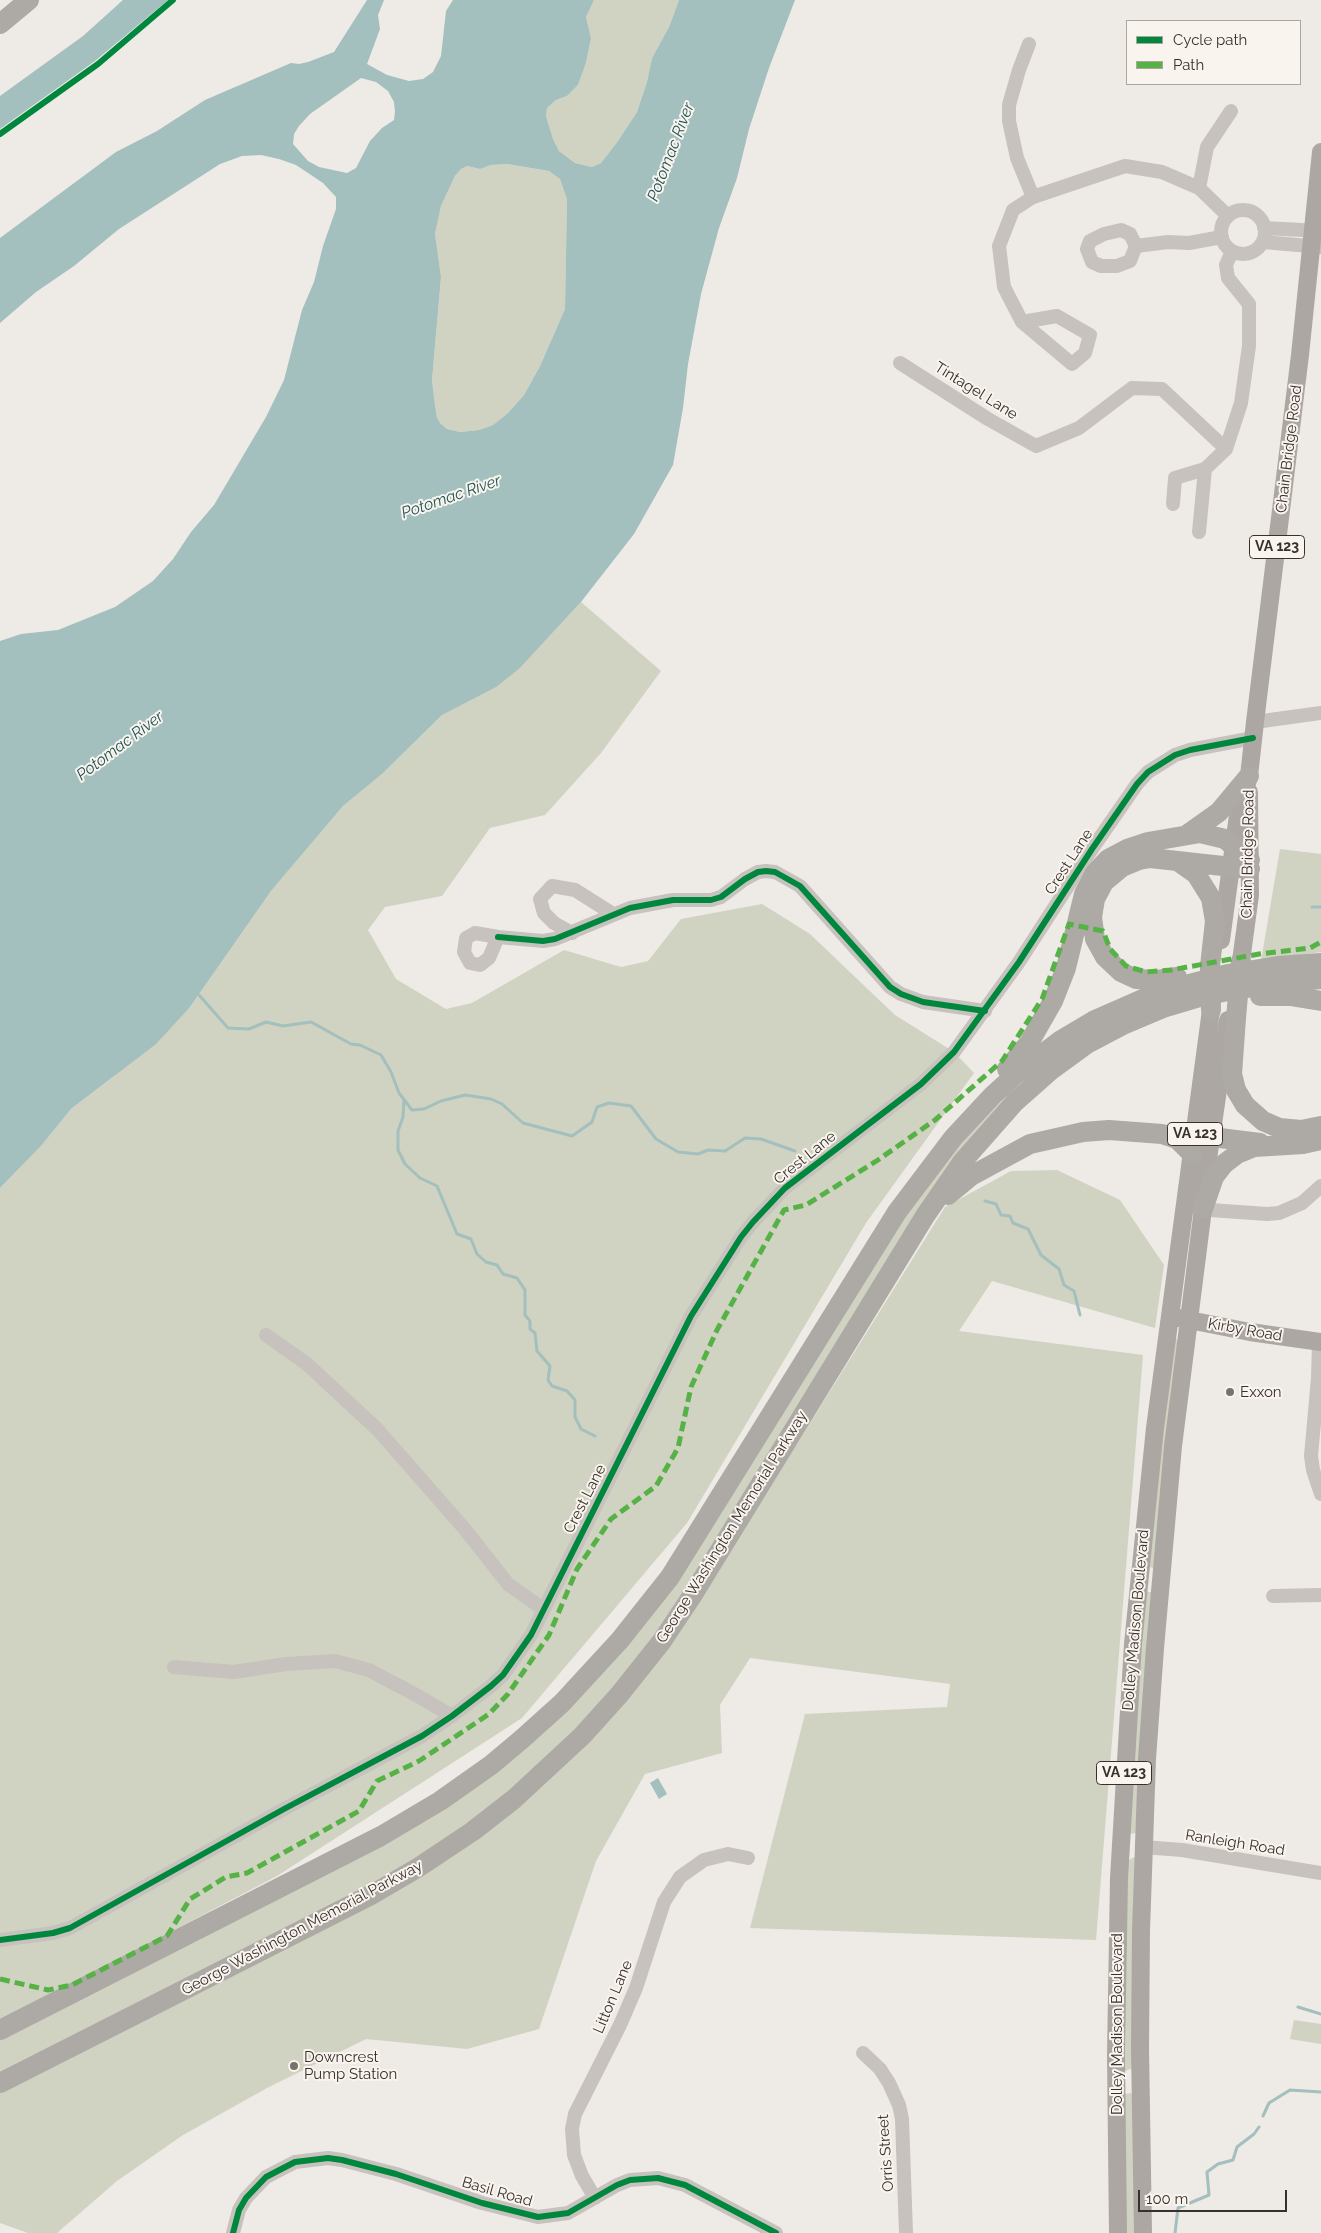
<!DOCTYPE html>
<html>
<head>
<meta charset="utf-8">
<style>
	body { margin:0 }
	#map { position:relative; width:1321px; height:2233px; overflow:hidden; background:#eeeae6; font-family:Raleway,sans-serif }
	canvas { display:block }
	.legend { position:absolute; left:1126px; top:20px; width:175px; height:65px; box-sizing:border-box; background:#f9f4ee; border:1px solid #aca6a0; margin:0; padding:6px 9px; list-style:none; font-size:15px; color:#39302c }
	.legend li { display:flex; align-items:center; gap:10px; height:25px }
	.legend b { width:25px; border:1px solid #aca6a0 }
	.scale { position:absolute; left:1138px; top:2190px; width:149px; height:22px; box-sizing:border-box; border:2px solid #39302c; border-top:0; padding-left:6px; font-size:15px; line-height:18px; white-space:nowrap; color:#39302c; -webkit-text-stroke:4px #f9f4ee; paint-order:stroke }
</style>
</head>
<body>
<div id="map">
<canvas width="1321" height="2233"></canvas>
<ul class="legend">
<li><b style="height:6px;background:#00873e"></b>Cycle path</li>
<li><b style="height:6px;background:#56b246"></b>Path</li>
</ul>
<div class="scale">100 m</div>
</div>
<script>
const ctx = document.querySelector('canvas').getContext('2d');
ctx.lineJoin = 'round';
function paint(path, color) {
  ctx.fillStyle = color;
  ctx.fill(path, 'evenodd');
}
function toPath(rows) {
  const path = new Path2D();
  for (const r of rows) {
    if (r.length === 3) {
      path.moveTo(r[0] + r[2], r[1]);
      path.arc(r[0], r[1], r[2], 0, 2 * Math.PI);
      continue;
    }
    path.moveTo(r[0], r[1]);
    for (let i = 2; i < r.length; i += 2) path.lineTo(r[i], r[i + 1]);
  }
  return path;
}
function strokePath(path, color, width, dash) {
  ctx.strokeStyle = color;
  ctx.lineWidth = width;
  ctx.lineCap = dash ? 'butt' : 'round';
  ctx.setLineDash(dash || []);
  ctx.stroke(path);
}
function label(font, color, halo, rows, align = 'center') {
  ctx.font = font + ' Raleway,sans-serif';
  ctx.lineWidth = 4;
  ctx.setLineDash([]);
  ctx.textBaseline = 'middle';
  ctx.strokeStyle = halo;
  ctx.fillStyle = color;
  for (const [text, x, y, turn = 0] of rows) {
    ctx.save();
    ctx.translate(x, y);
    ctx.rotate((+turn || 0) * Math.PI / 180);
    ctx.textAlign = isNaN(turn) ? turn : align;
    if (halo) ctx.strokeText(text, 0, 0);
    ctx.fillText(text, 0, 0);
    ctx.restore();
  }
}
paint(toPath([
	[594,0,679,0,669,27,652,58,647,82,637,112,618,141,601,163,592,167,575,163,559,151,553,139,546,116,547,108,556,100,567,96,578,85,586,63,591,38,586,17],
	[507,164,549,171,560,179,567,198,565,309,540,366,524,395,508,413,493,425,479,430,460,432,447,429,441,424,437,418,435,405,432,380,441,277,435,234,441,206,455,176,461,169,467,166,480,169,491,165],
	[581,602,661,671,601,753,545,815,490,828,442,896,385,907,368,930,396,979,446,1009,472,1003,564,950,621,967,648,961,681,919,762,904,810,934,895,1015,954,1052,974,1073,866,1223,687,1523,522,1718,277,1876,0,2021,0,1188,41,1146,71,1109,113,1077,190,1007,271,891,343,806,382,774,442,715,520,668],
	[1280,849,1321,854,1321,952,1261,961],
	[1072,1040,1009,1101,661,1634,562,1749,431,1854,0,2077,0,2038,371,1849,614,1657,908,1207,964,1134,1023,1074],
	[1057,1170,1120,1200,1164,1265,1155,1328,992,1281,959,1331,1143,1355,1096,1940,750,1928,805,1714,947,1707,950,1684,750,1658,720,1705,722,1753,645,1774,596,1861,539,2029,467,2049,366,2039,267,2088,183,2135,117,2181,57,2233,28,2233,0,2223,0,2090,363,1907,563,1762,797,1444,945,1207,1011,1171],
	[1180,1337,1155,1568,1153,1568,1149,1567,1147,1562,1174,1341],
	[1148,1592,1152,1592,1136,1833,1132,1834,1128,1833,1143,1594],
	[1134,1857,1137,1860,1133,2068,1125,2071,1126,1862],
	[1294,2020,1321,2024,1321,2044,1290,2039],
	[1130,2093,1133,2094,1139,2233,1124,2233,1124,2094]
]), '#d0d3c1');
paint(toPath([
	[123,0,168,0,95,61,0,129,0,96,83,36],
	[367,0,384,0,378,15,380,29,367,64,387,75,409,81,423,79,433,72,441,56,446,11,453,0,594,0,586,17,591,38,586,63,578,85,567,96,556,100,547,108,546,116,553,139,559,151,575,163,592,167,601,163,618,141,637,112,647,82,652,58,669,27,679,0,795,0,769,68,749,129,737,178,719,228,701,294,688,364,683,408,673,465,634,534,581,602,520,668,496,687,442,715,382,774,343,806,271,891,190,1007,156,1044,71,1109,41,1146,0,1188,0,641,21,634,58,630,115,607,153,581,173,559,191,532,214,505,266,417,284,380,302,310,314,282,323,246,336,209,336,197,323,183,296,165,279,159,261,155,242,156,220,164,119,229,74,266,36,292,0,323,0,238,116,152,157,131,205,100,291,63,299,64,308,62,334,52],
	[361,78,376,82,388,91,394,102,395,112,394,120,382,128,370,141,356,168,347,173,319,167,308,161,293,144,294,134,299,126,310,114],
	[507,164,549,171,560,179,567,199,565,309,540,366,524,395,508,413,493,425,479,430,460,432,447,429,441,424,437,418,435,405,432,380,441,277,435,234,441,206,455,176,461,169,467,166,480,169,491,165],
	[658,1778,667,1794,659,1799,650,1783]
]), '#a3bfbe');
strokePath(toPath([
	[1312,907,1321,907],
	[199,995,228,1028,249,1029,266,1022,283,1026,311,1022,351,1044,360,1045,381,1055,391,1072,399,1093,412,1110,424,1109,441,1101,465,1095,491,1099,502,1104,523,1123,572,1136,592,1122,597,1107,609,1103,631,1106,656,1139,678,1152,698,1154,708,1150,725,1151,745,1138,761,1139,795,1151],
	[404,1101,403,1117,398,1131,398,1150,405,1164,420,1178,437,1186,457,1234,471,1239,477,1254,486,1262,497,1265,503,1274,517,1278,525,1290,525,1315,530,1321,530,1329,535,1333,537,1351,550,1366,548,1380,552,1386,567,1391,575,1400,575,1417,581,1429,595,1436],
	[985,1201,996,1204,1001,1215,1010,1216,1013,1223,1028,1229,1041,1255,1059,1269,1064,1285,1074,1291,1080,1315],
	[1298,2007,1321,2014],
	[1263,2116,1269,2103,1290,2090,1321,2092],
	[1175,2233,1178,2208,1209,2195,1207,2172,1218,2164,1233,2160,1237,2147,1254,2134,1259,2127]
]), '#a3bfbe', 3);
strokePath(toPath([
	[1029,44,1019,70,1009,105,1009,121,1017,158,1033,197],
	[1199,188,1207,147,1231,111],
	[1243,232,22],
	[1264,228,1321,231],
	[1263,242,1321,247],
	[1136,246,1130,261,1117,266,1101,266,1092,262,1087,249,1090,241,1104,234,1121,230,1130,234,1136,246,1168,242,1189,243,1222,237],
	[1057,316,1090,335,1085,353,1072,364,1022,322,1057,316],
	[1022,322,1004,287,999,246,1013,210,1033,197,1125,166,1162,172,1199,188,1228,216],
	[900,363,988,419,1036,446,1079,428,1132,388,1162,389,1226,449],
	[1173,504,1175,478,1205,469],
	[1199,532,1205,469,1226,449,1241,403,1249,346,1249,304,1228,278,1226,265,1232,251],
	[1255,722,1321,713],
	[475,933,498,937,489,958,480,965,470,963,464,952,466,938,475,933],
	[572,933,554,923,544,913,540,899,552,886,575,890,613,914],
	[498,937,543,941,555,939,630,908,673,900,711,900,721,897,745,879,758,872,766,871,775,872,800,886,890,987,901,994,923,1002,985,1011],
	[1196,1209,1267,1214,1279,1213,1302,1203,1321,1186],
	[266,1335,307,1364,377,1429,463,1527,508,1584,543,1609],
	[1319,1342,1318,1378,1311,1456,1313,1470,1321,1494],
	[1273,1596,1321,1595],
	[174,1667,234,1672,286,1664,335,1661,369,1670,418,1696,452,1716],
	[1143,1847,1182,1850,1321,1873],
	[0,1940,53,1933,70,1928,284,1809,422,1736,452,1716,491,1686,503,1675,531,1635,691,1316,741,1237,753,1222,785,1188,921,1084,954,1052,1019,962,1092,849,1137,784,1148,772,1175,755,1190,750,1253,738],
	[863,2053,880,2069,889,2083,899,2105,902,2119,906,2233],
	[595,2198,582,2176,574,2155,572,2129,575,2114,620,2025,636,1988,664,1902,680,1877,704,1860,728,1854,748,1858],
	[233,2233,239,2210,246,2198,266,2177,295,2162,328,2158,342,2160,396,2174,482,2203,538,2217,568,2213,617,2185,630,2180,658,2178,685,2185,776,2233]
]), '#c8c2be', 14);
strokePath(toPath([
	[1221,940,1238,815,1249,776,1255,722,1300,355,1321,152],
	[1241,961,1250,895,1249,792],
	[1179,1318,1250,1332,1321,1342],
	[1118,2233,1116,2055,1119,1878,1133,1644,1155,1428,1211,1010],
	[1143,2233,1140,2048,1141,1930,1147,1759,1155,1648,1173,1446,1203,1209,1205,1180,1228,1020]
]), '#ada7a3', 18);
strokePath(toPath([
	[0,24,29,0],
	[1188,834,1219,812,1249,776],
	[1179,862,1196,874,1211,898,1215,921,1212,948],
	[1177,977,1158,980,1136,979,1121,972,1105,957,1095,939,1092,917,1095,899,1104,882,1122,867,1139,860,1150,858,1250,869],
	[1260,996,1290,996,1321,1001],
	[1236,1018,1232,1074,1236,1090,1245,1105,1263,1121,1279,1128,1301,1130,1321,1126],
	[1007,1069,1029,1043,1053,1001,1066,968,1084,894,1095,873,1108,859,1127,849,1148,842,1200,833,1225,839,1250,860],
	[1195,1135,1260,1143],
	[948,1195,971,1176,1030,1144,1083,1132,1109,1130,1162,1134,1177,1139,1192,1154],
	[1203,1209,1214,1177,1224,1164,1237,1154,1254,1147,1303,1144,1321,1140],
	[0,2030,381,1836,440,1801,491,1765,522,1739,562,1703,620,1640,670,1577,897,1212,953,1138,992,1096,1016,1074,1061,1040,1093,1021,1159,992,1228,974,1278,966,1321,963],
	[0,2083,373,1894,419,1867,473,1831,514,1799,582,1736,619,1695,662,1641,692,1596,925,1216,963,1161,1015,1102,1050,1071,1087,1044,1125,1024,1163,1008,1200,997,1237,989,1321,979]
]), '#ada9a5', 20);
strokePath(toPath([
	[1211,1010,1210,966,1212,948],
	[1236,1018,1241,961]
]), '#ada9a5', 20);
strokePath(toPath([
	[0,1979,48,1990,72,1985,167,1936,190,1899,226,1877,247,1873,359,1811,377,1781,419,1761,489,1714,508,1694,549,1635,577,1569,611,1519,656,1486,678,1448,691,1387,717,1330,784,1210,806,1205,878,1160,935,1120,1002,1061,1042,999,1069,924,1103,931,1110,949,1126,966,1146,972,1171,970,1259,954,1310,948,1321,942]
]), '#56b246', 5, [10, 5]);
strokePath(toPath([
	[0,134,98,64,173,0],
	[498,937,543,941,555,939,630,908,673,900,711,900,721,897,745,879,758,872,766,871,775,872,800,886,890,987,901,994,923,1002,985,1011],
	[0,1940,53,1933,70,1928,284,1809,422,1736,452,1716,491,1686,503,1675,531,1635,691,1316,741,1237,753,1222,785,1188,921,1084,954,1052,1019,962,1092,849,1137,784,1148,772,1175,755,1190,750,1253,738],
	[233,2233,239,2210,246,2198,266,2177,295,2162,328,2158,342,2160,396,2174,482,2203,538,2217,568,2213,617,2185,630,2180,658,2178,685,2185,776,2233]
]), '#00873e', 6);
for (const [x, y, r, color] of [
	[1230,1392,5,"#78716d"],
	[294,2066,5,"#78716d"]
]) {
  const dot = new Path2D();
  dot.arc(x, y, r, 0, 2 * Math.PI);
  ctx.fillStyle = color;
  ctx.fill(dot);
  strokePath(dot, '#f9f4ee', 2);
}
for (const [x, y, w] of [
	[1277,547,55],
	[1195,1134,55],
	[1124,1773,55]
]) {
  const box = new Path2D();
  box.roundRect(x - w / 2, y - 11.5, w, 23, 4);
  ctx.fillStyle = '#f9f4ee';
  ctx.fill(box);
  strokePath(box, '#39302c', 1);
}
label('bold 14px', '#39302c', null, [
	["VA 123",1277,547],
	["VA 123",1195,1134],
	["VA 123",1124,1773]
]);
label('15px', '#39302c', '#f9f4ee', [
	["Tintagel Lane",976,391,32],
	["Chain Bridge Road",1289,449,-83],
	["Chain Bridge Road",1248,854,-89],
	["Crest Lane",1069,862,-57],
	["Crest Lane",805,1158,-39],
	["Kirby Road",1245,1330,10],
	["Crest Lane",585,1499,-63],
	["George Washington Memorial Parkway",732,1527,-58],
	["Dolley Madison Boulevard",1136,1620,-85],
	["Ranleigh Road",1235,1843,9],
	["George Washington Memorial Parkway",302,1928,-28],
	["Litton Lane",613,1997,-67],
	["Dolley Madison Boulevard",1117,2024,-90],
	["Orris Street",886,2153,-94],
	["Basil Road",497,2192,16]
]);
label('15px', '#39302c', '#f9f4ee', [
	["Exxon",1240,1392],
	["Downcrest",304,2057],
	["Pump Station",304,2074]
], 'left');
label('italic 16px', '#255557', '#f9f4ee', [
	["Potomac River",671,152,-69],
	["Potomac River",451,497,-19],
	["Potomac River",120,746,-37]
]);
</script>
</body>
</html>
